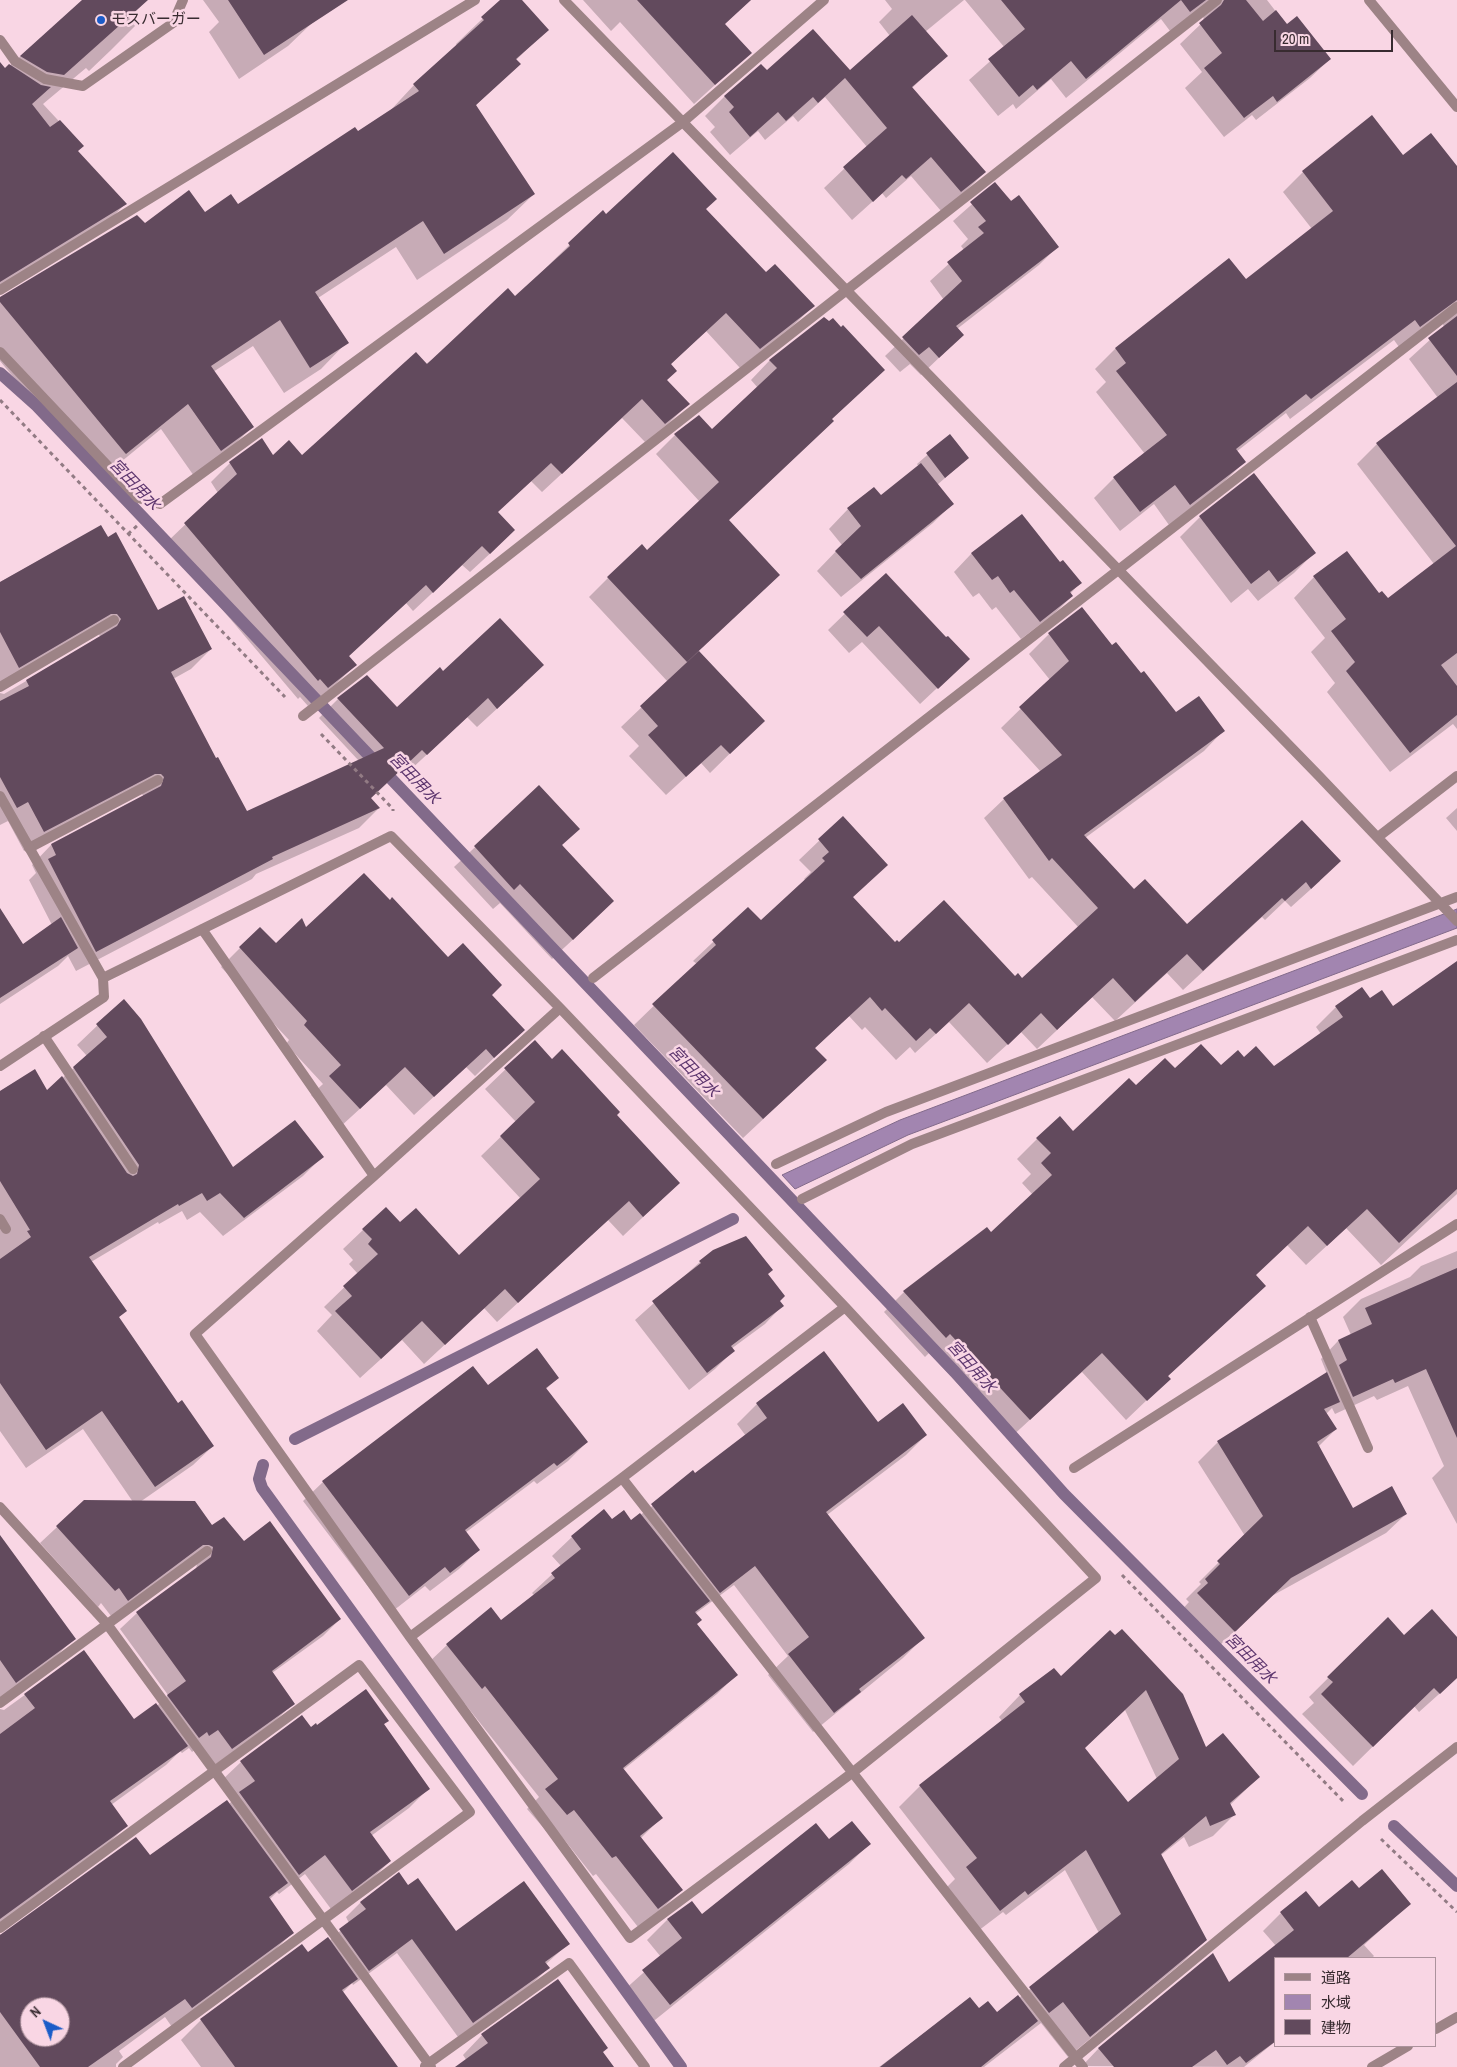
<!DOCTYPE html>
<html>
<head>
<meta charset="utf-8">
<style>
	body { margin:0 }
	#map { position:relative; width:1457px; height:2067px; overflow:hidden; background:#f9d6e4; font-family:"Archivo Narrow","Noto Sans JP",sans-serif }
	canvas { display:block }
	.legend { position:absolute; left:1274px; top:1957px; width:162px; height:90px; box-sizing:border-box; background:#f9d6e4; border:1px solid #ac929c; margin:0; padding:6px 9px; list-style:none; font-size:15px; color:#382b30 }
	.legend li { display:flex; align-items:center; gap:10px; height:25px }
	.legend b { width:25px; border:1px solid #ac929c }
	.north { position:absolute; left:20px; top:1997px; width:50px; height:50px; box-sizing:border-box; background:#f9d6e4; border:1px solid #ac929c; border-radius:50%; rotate:317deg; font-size:14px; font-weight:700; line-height:20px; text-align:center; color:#382b30 }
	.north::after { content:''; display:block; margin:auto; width:18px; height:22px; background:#1b5cc8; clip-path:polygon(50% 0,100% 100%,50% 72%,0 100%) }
	.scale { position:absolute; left:1274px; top:30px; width:119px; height:22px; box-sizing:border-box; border:2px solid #382b30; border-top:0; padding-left:6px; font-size:15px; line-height:18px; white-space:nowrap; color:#382b30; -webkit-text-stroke:4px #f9d6e4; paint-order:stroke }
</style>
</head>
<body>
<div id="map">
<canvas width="1457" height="2067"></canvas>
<ul class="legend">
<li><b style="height:6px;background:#9d8386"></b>道路</li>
<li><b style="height:14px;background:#a285b0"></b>水域</li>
<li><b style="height:14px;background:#624a5d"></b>建物</li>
</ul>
<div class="north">N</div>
<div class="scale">20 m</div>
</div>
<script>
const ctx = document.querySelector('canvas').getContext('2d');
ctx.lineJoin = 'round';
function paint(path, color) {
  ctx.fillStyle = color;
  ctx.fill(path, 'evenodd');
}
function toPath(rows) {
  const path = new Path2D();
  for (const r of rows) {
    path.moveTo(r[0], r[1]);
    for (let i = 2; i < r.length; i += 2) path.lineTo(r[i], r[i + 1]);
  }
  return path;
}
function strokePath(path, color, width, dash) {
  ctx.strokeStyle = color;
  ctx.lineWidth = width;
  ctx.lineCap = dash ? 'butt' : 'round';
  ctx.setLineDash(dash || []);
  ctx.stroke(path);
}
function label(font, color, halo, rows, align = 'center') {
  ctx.font = font + ' "Archivo Narrow","Noto Sans JP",sans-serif';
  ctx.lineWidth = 5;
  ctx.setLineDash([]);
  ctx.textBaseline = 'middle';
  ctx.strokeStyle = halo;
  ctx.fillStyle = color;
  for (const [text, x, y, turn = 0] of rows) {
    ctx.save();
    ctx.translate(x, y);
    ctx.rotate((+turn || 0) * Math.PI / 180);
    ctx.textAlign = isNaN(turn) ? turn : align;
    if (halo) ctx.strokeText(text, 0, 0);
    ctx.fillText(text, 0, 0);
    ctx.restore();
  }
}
const water = toPath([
	[1457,909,1457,928,908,1135,795,1189,782,1175,900,1120,1457,909]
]);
paint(water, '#a285b0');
strokePath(water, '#826a8a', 1);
paint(toPath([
	[85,0,147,0,129,18,135,26,111,50,89,71,86,68,43,104,82,146,76,152,125,204,103,227,0,291,0,74],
	[203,0,298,0,313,22,288,46,239,79,209,32,219,22],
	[502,0,520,0,547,30,516,60,519,64,475,106,534,194,507,220,417,280,396,247,318,298,347,342,321,369,284,393,253,346,213,372,252,427,226,453,194,476,161,429,99,480,0,361,0,300,145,225,238,206,388,113,414,85,457,46,456,44],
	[583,0,751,0,724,24,750,53,694,104,620,22,611,31],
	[885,0,964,0,925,32,946,56,912,88,985,172,965,192,941,211,911,176,886,198,882,193,852,220,824,188,867,147,825,97,798,122,793,116,765,140,758,131,730,155,710,132,715,127,705,116,725,96,767,72,849,72,890,36,879,22,892,9],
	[965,0,1267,0,1287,26,1330,59,1310,78,1256,120,1252,115,1224,137,1185,88,1202,72,1180,44,1204,21,1203,16,1170,31,1161,19,1066,98,1051,79,1016,109,1013,104,998,116,969,80,1005,48],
	[1403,156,1457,168,1457,729,1453,724,1390,772,1327,692,1335,683,1311,652,1325,638,1294,598,1314,577,1347,552,1379,595,1388,600,1434,564,1357,464,1377,444,1438,398,1409,359,1444,327,1442,322,1399,347,1394,340,1290,419,1286,413,1236,452,1244,462,1224,482,1169,525,1154,504,1120,531,1094,498,1114,478,1145,454,1096,392,1106,382,1095,369,1115,349,1246,281,1312,229,1283,192,1303,172],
	[995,184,1057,247,1039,265,957,329,944,353,921,375,910,364,900,372,885,356,944,300,930,281,964,250,961,246,968,239,953,221],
	[705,209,766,274,813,306,794,325,740,368,706,331,670,365,665,380,688,404,669,423,645,442,622,418,542,492,531,481,497,512,495,549,470,572,462,565,413,611,406,603,348,657,355,665,336,684,308,706,300,697,298,699,166,543,218,493,211,482,230,463,273,457,302,456,515,298,603,212,605,216],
	[770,360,833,421,728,521,698,651,763,721,710,773,701,763,666,795,629,756,639,746,621,727,668,682,589,597,608,578,647,552,700,502,656,454,675,435,712,430,758,388,751,380],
	[949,436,968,458,937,485,952,504,933,523,841,597,817,571,842,545,829,529,848,509,881,497,919,467,917,464],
	[1254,475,1314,553,1294,573,1258,601,1248,589,1231,603,1180,537,1200,517],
	[1022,515,1060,564,1080,583,1070,594,1072,596,1054,614,1021,639,996,607,992,610,979,593,973,597,954,572,971,554],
	[101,526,157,612,211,649,191,669,173,679,215,760,247,813,359,761,319,718,338,699,397,709,443,673,523,685,477,727,467,717,406,774,402,769,370,799,379,808,359,828,256,874,252,879,76,971,68,956,58,966,0,1004,0,934,22,946,52,925,29,880,36,873,32,865,51,845,144,797,142,794,134,793,24,851,8,821,0,825,0,693,4,694,101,637,97,633,0,686,0,582],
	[886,574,951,675,920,704,862,642,849,653,828,630],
	[1082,609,1112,647,1176,714,1223,731,1204,751,1085,838,1134,891,1187,926,1302,821,1320,881,1291,907,1285,901,1265,920,1262,917,1183,990,1167,973,1115,1021,1092,997,1037,1049,1021,1032,987,1063,949,1022,915,1053,910,1047,896,1060,865,1027,862,1030,849,1016,814,1049,805,1080,743,1138,634,1025,697,964,693,961,748,909,761,922,805,880,804,879,811,872,799,860,843,818,867,884,852,898,895,943,1022,980,1079,928,1032,877,1029,879,984,818,1004,799,1041,772,1001,728,1050,680,1029,654,1049,634],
	[539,787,593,921,552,959,500,903,493,909,454,867],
	[1457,808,1457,831,1446,818],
	[260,928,276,945,306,929,448,958,491,995,523,1030,475,1076,466,1067,414,1115,386,1085,340,1127,311,1095,323,1084,286,1044,289,1040,221,967],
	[1457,963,1457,1194,1381,1265,1346,1228,1306,1265,1287,1245,1255,1275,1265,1286,1167,1377,1149,1398,1126,1420,1082,1372,1009,1439,929,1353,925,1357,884,1312,904,1292,987,1229,991,1234,1033,1195,1022,1183,1031,1174,1017,1159,1037,1139,1073,1132,1136,1087,1175,1070,1221,1067,1244,1058,1274,1068,1321,1034,1316,1027,1336,1007,1370,1000,1392,1007],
	[123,1001,233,1169,322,1157,303,1176,223,1236,200,1212,187,1220,182,1211,159,1224,158,1222,91,1262,125,1311,118,1318,178,1405,213,1446,193,1465,140,1502,212,1527,244,1543,340,1619,323,1636,272,1673,293,1704,276,1720,215,1765,201,1745,192,1752,189,1748,182,1753,180,1751,166,1765,111,1805,126,1826,107,1845,0,1923,0,1709,4,1710,84,1652,133,1721,157,1706,168,1695,120,1629,137,1613,196,1569,197,1564,111,1616,101,1603,98,1607,40,1543,85,1501,133,1502,83,1429,26,1468,0,1431,0,1091,34,1071,47,1092,87,1056,77,1045],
	[534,1042,552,1061,615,1115,679,1183,623,1236,608,1220,497,1322,484,1308,424,1364,402,1340,360,1378,317,1331,332,1315,324,1307,358,1274,349,1264,353,1260,343,1249,363,1230,400,1224,459,1256,521,1199,481,1156,516,1122,485,1089],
	[1457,1251,1457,1524,1432,1478,1444,1466,1408,1386,1377,1400,1374,1396,1335,1414,1332,1408,1326,1414,1336,1429,1318,1447,1352,1510,1406,1514,1386,1533,1270,1597,1215,1650,1179,1613,1189,1602,1186,1599,1201,1584,1199,1582,1245,1536,1198,1462,1218,1442,1327,1374,1321,1359,1338,1341,1351,1335,1343,1317,1361,1299,1410,1277,1421,1266],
	[700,1262,767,1274,782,1306,765,1324,731,1349,733,1351,715,1369,689,1390,635,1320],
	[824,1353,878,1424,926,1435,906,1455,827,1515,923,1638,903,1658,813,1732,768,1675,788,1656,734,1585,695,1614,696,1625,736,1675,717,1694,623,1770,661,1818,640,1839,681,1890,662,1909,638,1927,596,1874,593,1876,555,1828,548,1833,527,1809,539,1797,465,1704,462,1707,427,1664,447,1645,501,1622,535,1596,532,1593,561,1566,552,1556,572,1537,604,1511,612,1521,631,1522,746,1436,737,1424,757,1404],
	[472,1367,487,1387,558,1378,546,1389,587,1442,568,1461,537,1484,534,1481,465,1533,478,1550,459,1569,430,1591,425,1586,389,1614,303,1501,323,1482],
	[0,1560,74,1639,54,1658,0,1698],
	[1388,1619,1404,1636,1457,1639,1457,1678,1419,1712,1414,1706,1353,1766,1302,1714,1314,1703,1309,1697],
	[1110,1632,1206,1749,1259,1777,1230,1805,1234,1815,1213,1836,1189,1847,1184,1837,1160,1856,1205,1940,1183,1962,1068,2057,1041,2023,984,2067,879,2067,970,1999,978,2010,996,2014,1019,1998,1099,1933,1065,1870,1006,1915,1003,1912,978,1931,945,1889,955,1879,899,1807,920,1786,1002,1721,999,1717,1020,1695,1060,1678],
	[1125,1710,1157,1779,1128,1803,1084,1748],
	[387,1721,383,1725,429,1788,409,1808,371,1836,390,1861,370,1881,331,1909,305,1874,279,1894,277,1892,269,1900,293,1932,273,1952,172,2027,165,2017,119,2051,123,2057,116,2064,116,2067,0,2067,0,1934,4,1935,149,1857,229,1804,234,1799,221,1781,241,1762,317,1727],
	[30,2007,60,2007,60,2037,30,2037],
	[828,1840,869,1844,849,1864,650,2024,623,1991,661,1957,647,1940,667,1920,691,1903,702,1916],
	[408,1887,456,1933,568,1944,546,1964,548,1968,533,1983,458,2037,397,1953,353,1985,352,1983,342,1993,377,2067,201,2067,181,2040,201,2020,302,1945,308,1954,329,1941,349,1923,346,1917,361,1902],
	[1409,1904,1364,1945,1374,1956,1372,1958,1276,1958,1276,2041,1244,2067,1082,2066,1099,2048,1229,1984,1276,1946,1263,1931,1281,1913,1319,1908],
	[482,2035,602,2052,613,2067,461,2067,467,2061,463,2055]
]), '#0003');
strokePath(toPath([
	[0,373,37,406,955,1372,1064,1494,1362,1794],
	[295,1439,733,1219],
	[263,1465,259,1479,262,1488,681,2067],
	[1394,1826,1457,1886]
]), '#826a8a', 12);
paint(toPath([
	[82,0,148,0,64,75,47,72,20,56],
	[228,0,348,0,264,55],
	[500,0,522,0,549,30,516,59,521,64,476,105,535,194,444,254,423,221,315,292,349,343,310,368,280,320,211,366,254,427,221,451,188,404,126,454,125,453,0,302,0,297,137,215,145,223,189,190,205,212,231,194,238,204,355,127,358,131,419,91,413,84,484,20,481,17],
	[637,0,751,0,725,24,752,53,715,85],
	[1001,0,1206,0,1190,12,1181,0,1086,79,1071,61,1037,90,1033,85,1019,97,988,59,1025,29],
	[1224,0,1246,0,1263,21,1276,10,1287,24,1297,16,1331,59,1277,102,1273,96,1244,118,1204,68,1222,53,1199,23,1221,5],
	[912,15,948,56,912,87,986,172,961,192,931,157,906,179,902,175,873,202,843,167,887,128,845,78,818,103,813,97,786,121,778,112,750,137,729,112,734,107,724,96,761,64,767,70,813,29,850,70],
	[0,62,5,68,9,64,41,85,51,87,32,104,50,127,60,120,84,146,78,151,127,204,0,282],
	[1372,115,1403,155,1431,133,1457,166,1457,300,1420,327,1415,320,1311,399,1306,394,1236,449,1246,462,1190,505,1175,485,1140,512,1113,477,1167,435,1116,371,1126,363,1115,348,1229,258,1246,279,1333,211,1302,171],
	[673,152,717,199,706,209,766,272,775,264,815,306,760,349,726,313,671,364,677,371,667,380,690,404,665,424,642,399,562,474,551,463,498,512,515,530,490,554,482,546,433,593,426,585,349,656,357,665,328,688,320,679,318,681,184,523,237,474,229,462,262,438,273,455,289,440,302,455,416,352,427,364,508,288,515,296,570,246,568,243,603,210,606,214],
	[995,182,1011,201,1019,195,1059,247,956,326,964,335,939,358,929,347,919,355,902,337,962,281,947,262,984,233,978,227,986,221,970,202],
	[1457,316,1457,376,1428,338],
	[824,317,829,321,833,318,841,327,843,325,885,370,832,419,834,421,729,520,780,575,687,662,607,577,642,544,647,550,719,482,674,434,699,415,712,429,777,368,769,360],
	[1457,382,1457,653,1441,665,1457,686,1457,715,1410,753,1346,671,1355,662,1331,631,1346,619,1313,576,1347,551,1379,593,1382,591,1388,598,1456,546,1376,443],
	[950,434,969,458,945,478,926,453],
	[921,463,954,504,861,579,835,551,861,526,847,508,874,487,881,495],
	[1254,473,1316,553,1278,582,1269,570,1251,584,1199,516],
	[1022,514,1060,562,1063,560,1082,583,1070,592,1073,596,1040,622,1014,590,1010,593,998,576,992,580,971,553],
	[101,525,108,537,116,532,158,610,184,596,212,649,171,672,216,758,218,757,247,811,384,748,337,698,367,675,397,707,440,667,443,671,500,618,544,665,497,709,488,698,427,755,422,750,371,798,380,808,272,857,273,859,96,952,48,859,56,855,51,844,161,786,164,777,161,774,155,774,44,832,28,802,17,808,0,777,0,701,29,686,26,680,117,626,121,619,117,614,111,614,19,668,0,632,0,582],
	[886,573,946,637,948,636,970,659,938,689,879,626,867,637,843,612],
	[1082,607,1112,645,1116,642,1141,673,1144,671,1176,712,1199,696,1225,731,1084,835,1134,889,1145,879,1187,924,1302,820,1341,861,1311,889,1306,882,1285,901,1282,898,1203,971,1187,954,1135,1002,1113,978,1057,1030,1041,1013,1008,1045,969,1003,936,1034,930,1028,916,1041,885,1008,882,1011,870,997,815,1048,827,1060,763,1119,652,1004,716,945,712,940,748,907,761,920,825,861,822,858,829,852,818,839,843,816,888,865,853,897,895,942,897,940,899,942,944,900,1015,976,1018,973,1022,978,1098,908,1052,858,1049,861,1003,798,1062,755,1019,707,1069,661,1048,633],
	[699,651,765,721,730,754,721,745,686,777,648,735,658,726,640,706],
	[539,785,580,829,562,845,614,901,573,940,520,884,514,890,474,846],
	[364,873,390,900,392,897,448,957,463,943,502,985,492,995,525,1030,494,1058,486,1049,434,1097,405,1067,360,1109,329,1076,341,1065,304,1025,307,1021,239,947,260,927,276,943,302,918,306,927],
	[0,908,23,944,61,917,78,948,0,998],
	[1457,961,1457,1189,1399,1243,1367,1209,1327,1246,1308,1226,1256,1275,1266,1286,1168,1376,1171,1379,1147,1401,1102,1353,1030,1420,950,1334,946,1338,903,1291,987,1227,991,1232,1052,1175,1041,1163,1051,1153,1036,1138,1060,1116,1073,1131,1129,1078,1136,1085,1165,1058,1175,1068,1201,1044,1221,1065,1238,1050,1244,1057,1256,1046,1274,1066,1343,1017,1335,1006,1362,987,1370,998,1382,990,1393,1006],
	[124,999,141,1019,233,1167,295,1120,324,1157,244,1218,220,1193,207,1201,202,1193,179,1206,178,1204,89,1257,127,1311,119,1317,178,1403,182,1400,214,1446,155,1487,102,1411,46,1450,0,1383,0,1259,31,1237,27,1231,30,1230,0,1181,0,1091,35,1069,47,1090,62,1076,127,1173,133,1176,137,1174,139,1165,73,1067,107,1037,96,1024],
	[535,1040,552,1059,562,1049,620,1112,617,1115,680,1183,643,1217,629,1201,518,1303,505,1289,445,1345,422,1321,381,1359,335,1311,352,1296,343,1286,378,1254,368,1244,372,1239,362,1229,386,1207,400,1222,416,1208,459,1255,540,1179,500,1136,535,1102,504,1068],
	[746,1236,773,1270,768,1274,785,1296,780,1301,784,1306,731,1346,735,1351,707,1373,652,1301,701,1263,699,1261,713,1250],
	[1457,1268,1457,1438,1426,1369,1395,1383,1393,1379,1353,1397,1339,1365,1347,1360,1338,1340,1372,1324,1365,1308],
	[537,1348,559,1378,546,1388,588,1442,557,1466,554,1463,465,1530,480,1550,450,1573,445,1567,409,1596,322,1481,473,1366,488,1385],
	[824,1351,878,1422,903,1403,927,1435,826,1512,925,1638,859,1689,861,1692,834,1713,788,1654,809,1637,755,1566,720,1593,651,1504,693,1470,695,1473,767,1418,756,1403],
	[1327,1372,1340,1402,1324,1409,1337,1429,1317,1442,1353,1508,1392,1486,1407,1514,1291,1578,1235,1632,1197,1593,1208,1583,1205,1579,1220,1564,1217,1561,1263,1516,1217,1441],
	[84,1500,195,1501,212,1525,224,1517,244,1541,270,1521,341,1619,272,1671,295,1704,232,1749,218,1730,209,1736,207,1732,199,1738,167,1695,186,1681,136,1612,211,1557,213,1547,209,1545,203,1545,128,1601,119,1588,115,1591,56,1526],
	[604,1509,612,1519,624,1510,631,1520,640,1513,710,1601,695,1612,702,1620,697,1624,738,1675,623,1768,663,1818,640,1836,683,1890,658,1909,616,1856,612,1858,574,1810,567,1815,545,1789,558,1779,485,1686,482,1689,446,1644,491,1607,501,1620,555,1578,551,1573,581,1549,571,1536],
	[0,1535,76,1639,16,1683,0,1660],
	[1432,1609,1457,1637,1457,1678,1440,1694,1434,1688,1373,1747,1321,1694,1333,1682,1327,1677,1388,1617,1404,1635],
	[1122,1629,1183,1694,1206,1747,1223,1733,1260,1777,1230,1803,1236,1815,1210,1826,1206,1816,1161,1854,1207,1940,1090,2037,1063,2002,1049,2013,1029,1987,1121,1914,1086,1850,1028,1895,1025,1891,1000,1911,966,1867,977,1858,919,1785,1025,1702,1019,1694,1054,1668,1061,1676,1110,1630,1115,1635],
	[1146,1690,1179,1759,1128,1802,1085,1748],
	[84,1650,134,1719,156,1703,188,1746,110,1801,128,1826,0,1919,0,1734,35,1708,24,1694],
	[366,1689,389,1721,384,1724,430,1789,370,1832,391,1861,352,1891,325,1855,299,1875,239,1792,255,1781,240,1761,302,1715,311,1727,316,1723,317,1725],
	[227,1800,288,1883,269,1897,294,1933,192,2008,185,1999,88,2067,40,2067,0,2012,0,1935,136,1837,150,1855],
	[30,2007,60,2007,60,2037,30,2037],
	[852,1821,871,1844,670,2005,642,1970,682,1938,667,1919,692,1901,702,1914,816,1823,829,1839],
	[1382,1869,1411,1904,1347,1958,1276,1958,1276,2041,1246,2063,1240,2056,1227,2065,1216,2050,1192,2067,1114,2067,1098,2048,1213,1953,1229,1982,1294,1930,1280,1912,1306,1891,1319,1907,1352,1880,1359,1888],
	[399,1872,408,1885,418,1878,456,1931,524,1881,570,1944,545,1962,550,1968,473,2023,412,1939,369,1971,339,1929,366,1909,360,1902],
	[328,1937,358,1979,342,1990,398,2067,235,2067,200,2019,302,1944,308,1952],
	[558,1979,608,2048,603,2052,614,2067,455,2067,488,2043,481,2034],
	[1018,1995,1038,2021,981,2067,880,2067,970,1997,979,2008,988,2001,997,2012]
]), '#624a5d');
strokePath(toPath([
	[0,400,285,697],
	[128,534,138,525],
	[321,734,393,809,393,811],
	[1122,1575,1345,1803],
	[1381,1839,1457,1912]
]), '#927b84', 3, [4, 4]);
strokePath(toPath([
	[0,40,15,61,45,79,83,86,173,23,183,0],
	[0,687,114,620],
	[29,848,158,780],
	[44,1036,133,1169],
	[0,1219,6,1229],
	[1310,1317,1368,1448]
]), '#9d8386', 10);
strokePath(toPath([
	[564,0,1319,776,1457,921],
	[1369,0,1457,107],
	[0,290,475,0],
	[0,352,138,498,160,504,683,122,824,0],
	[303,716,1217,0],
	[0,796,103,978,104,997,0,1066],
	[1378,837,1457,776],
	[202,929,374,1176],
	[103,978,391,836,560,1008,845,1307,1096,1578,852,1773,630,1938,410,1637,195,1334,374,1176,560,1008],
	[593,978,1457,307],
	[776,1164,886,1112,1457,897],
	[802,1199,912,1144,1457,940],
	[1074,1468,1457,1224],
	[622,1478,1083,2067],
	[0,1507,107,1624,431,2067],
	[410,1637,622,1478,845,1307],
	[0,1703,207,1551],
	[0,1928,359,1665,470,1812,123,2067],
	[1436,2029,1457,2017],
	[425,2066,569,1963,645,2067],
	[1064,2067,1362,1821,1457,1747],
	[1372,2067,1408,2046]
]), '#9d8386', 10);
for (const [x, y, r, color] of [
	[101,20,5,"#1b5cc8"]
]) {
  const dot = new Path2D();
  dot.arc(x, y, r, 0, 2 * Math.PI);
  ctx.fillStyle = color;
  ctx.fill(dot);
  strokePath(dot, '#f9d6e4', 2);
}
label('15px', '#382b30', '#f9d6e4', [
	["モスバーガー",111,20]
], 'left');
label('italic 16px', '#5d366e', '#f9d6e4', [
	["宮田用水",134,485,46],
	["宮田用水",414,779,46],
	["宮田用水",693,1072,46],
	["宮田用水",971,1367,48],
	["宮田用水",1250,1659,45]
]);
</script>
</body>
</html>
